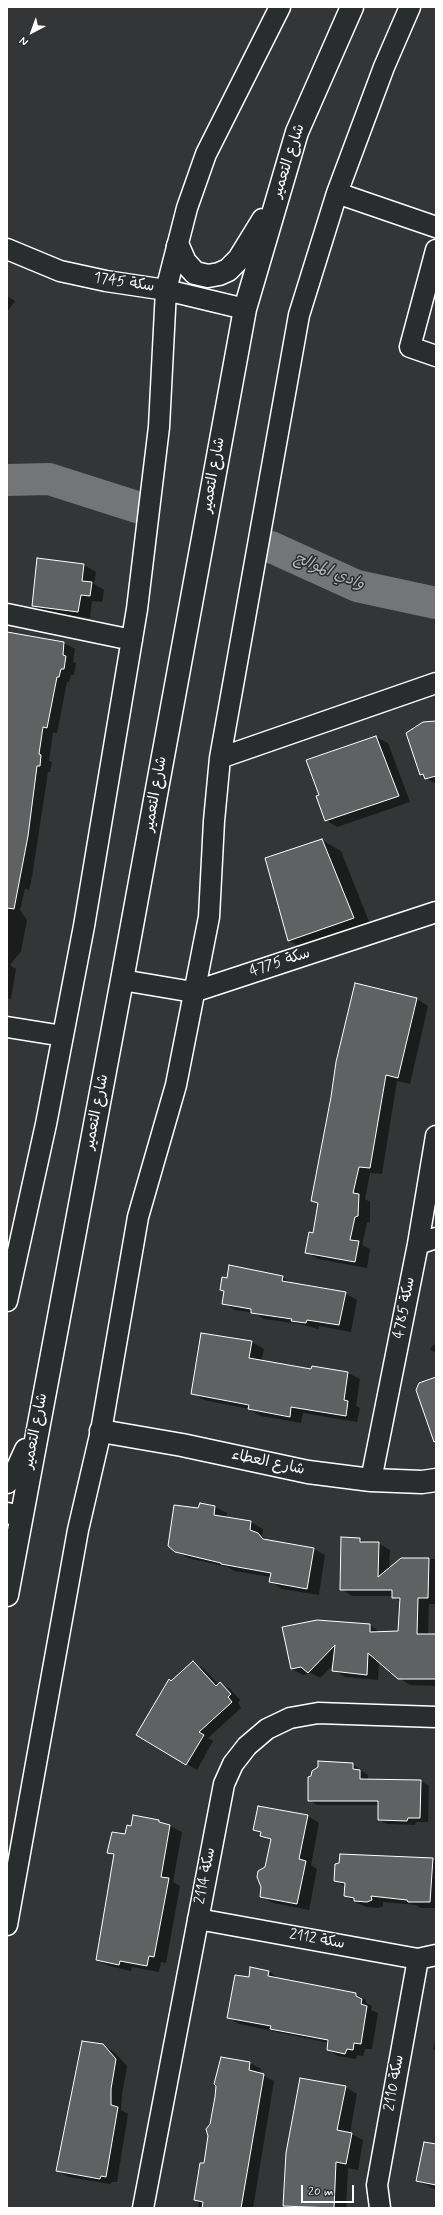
<!DOCTYPE html>
<html>
<head>
<meta charset="utf-8">
<style>
	body { margin:0 }
	#map { position:relative; width:443px; height:2215px; overflow:hidden; background:#333536; font-family:Mynerve,sans-serif }
	canvas { display:block }
	.frame { position:absolute; inset:0; border:8px solid #fff; pointer-events:none }
	.north { position:absolute; left:12px; top:12px; width:40px; height:40px; -webkit-text-stroke:3px #2a2d2e; paint-order:stroke; rotate:221deg; font-size:11px; font-weight:700; line-height:16px; text-align:center; color:#fff }
	.north::after { content:''; display:block; margin:auto; width:14px; height:18px; background:#fff; clip-path:polygon(50% 0,100% 100%,50% 72%,0 100%) }
	.scale { position:absolute; left:301px; top:2185px; width:53px; height:18px; box-sizing:border-box; border:2px solid #fff; border-top:0; padding-left:5px; font-size:12px; line-height:14px; white-space:nowrap; color:#fff; -webkit-text-stroke:3px #2a2d2e; paint-order:stroke }
</style>
</head>
<body>
<div id="map">
<canvas width="443" height="2215"></canvas>
<div class="frame"></div>
<div class="north">N</div>
<div class="scale">20 m</div>
</div>
<script>
const ctx = document.querySelector('canvas').getContext('2d');
ctx.lineJoin = 'round';
function paint(path, color) {
  ctx.fillStyle = color;
  ctx.fill(path, 'evenodd');
}
function toPath(rows) {
  const path = new Path2D();
  for (const r of rows) {
    path.moveTo(r[0], r[1]);
    for (let i = 2; i < r.length; i += 2) path.lineTo(r[i], r[i + 1]);
  }
  return path;
}
function strokePath(path, color, width, dash) {
  ctx.strokeStyle = color;
  ctx.lineWidth = width;
  ctx.lineCap = dash ? 'butt' : 'round';
  ctx.setLineDash(dash || []);
  ctx.stroke(path);
}
function label(font, color, halo, rows, align = 'center') {
  ctx.font = font + ' Mynerve,"Playpen Sans Arabic",sans-serif';
  ctx.lineWidth = 3;
  ctx.setLineDash([]);
  ctx.textBaseline = 'middle';
  ctx.strokeStyle = halo;
  ctx.fillStyle = color;
  for (const [text, x, y, turn = 0] of rows) {
    ctx.save();
    ctx.translate(x, y);
    ctx.rotate((+turn || 0) * Math.PI / 180);
    ctx.textAlign = isNaN(turn) ? turn : align;
    if (halo) ctx.strokeText(text, 0, 0);
    ctx.fillText(text, 0, 0);
    ctx.restore();
  }
}
paint(toPath([
	[7,296,15,301,7,312],
	[84,565,96,572,94,584,104,590,102,602,92,601,90,618,44,612,33,605],
	[9,633,64,643,75,649,73,662,76,663,74,675,71,675,69,682,67,682,57,733,53,733,49,761,52,762,50,772,48,772,32,877,29,890,25,889,20,910,27,920,21,951,10,965,16,969,11,999,7,998,7,645],
	[436,722,436,782,434,783,421,775],
	[376,737,388,743,410,802,337,827,326,820,321,795],
	[322,840,341,851,372,929,307,951,288,940],
	[356,984,417,999,428,1006,410,1084,397,1081,382,1174,370,1173,365,1199,370,1202,370,1222,367,1223,362,1245,370,1249,367,1268,318,1259,306,1252,314,1234,319,1204,313,1200],
	[282,1277,293,1284,345,1293,357,1300,351,1332,319,1326,318,1329,300,1324,264,1319,254,1313,235,1310,223,1303,225,1292,221,1290],
	[202,1334,252,1342,264,1349,261,1361,312,1370,348,1373,360,1379,356,1406,360,1408,357,1422,303,1413,301,1423,261,1416,249,1409,204,1400,192,1393],
	[436,1342,436,1353,430,1349],
	[215,1507,227,1513,226,1518,251,1522,263,1529,262,1536,269,1541,314,1549,325,1555,319,1595,282,1589,271,1582,271,1577,234,1571,228,1567,188,1558,175,1551,199,1509],
	[359,1539,366,1543,378,1543,390,1550,389,1569,402,1559,436,1559,436,1604,429,1604,428,1635,436,1635,436,1686,410,1685,399,1678,379,1661,378,1680,345,1677,334,1670,334,1664,320,1678,311,1673,303,1675,292,1669,317,1621,370,1625,381,1633,399,1632,400,1602,393,1596,352,1596,341,1589],
	[193,1662,203,1668,219,1685,220,1683,230,1689,240,1700,238,1703,241,1708,208,1738,213,1741,197,1770,137,1735,172,1682],
	[352,1764,368,1775,368,1780,421,1781,429,1786,428,1822,416,1822,415,1825,387,1824,379,1820,379,1805,317,1805,309,1800],
	[308,1816,319,1823,311,1865,317,1869,309,1910,273,1903,261,1896,272,1842,254,1829],
	[159,1821,182,1832,173,1882,180,1886,166,1963,161,1962,159,1972,132,1967,131,1971,109,1966,97,1960,115,1856,109,1853,131,1827],
	[341,1855,433,1859,436,1861,436,1908,421,1908,416,1905,383,1902,383,1906,379,1908,367,1907,357,1903,345,1896,346,1887,335,1880],
	[269,1971,279,1979,356,1994,366,2000,366,2003,372,2006,371,2010,378,2013,372,2049,365,2049,363,2056,357,2055,356,2059,338,2056,328,2050,329,2043,239,2024,228,2018,250,1979],
	[436,2038,436,2051,433,2049],
	[103,2045,114,2052,127,2066,122,2095,121,2110,128,2114,117,2182,112,2182,110,2184,68,2177,57,2170],
	[222,2058,250,2063,261,2069,260,2074,274,2081,253,2208,198,2208,199,2202,195,2200,205,2164],
	[345,2087,357,2094,350,2133,363,2140,358,2170,348,2168,346,2208,288,2208,284,2206],
	[436,2145,436,2190,418,2181]
]), '#0007');
strokePath(toPath([
	[7,480,49,479,140,508],
	[271,547,357,586,436,603]
]), '#737576', 32);
const building = toPath([
	[37,558,84,564,82,581,92,582,90,596,81,595,78,612,32,606,37,558],
	[7,632,64,642,63,655,66,656,64,669,61,669,59,677,57,677,47,728,43,727,39,754,41,755,40,766,37,766,28,836,14,909,7,908,7,632],
	[436,721,436,776,425,779,423,774,420,775,406,733,423,722,436,721],
	[376,736,399,796,325,821,316,796,319,795,306,760,376,736],
	[322,839,354,918,288,941,265,858,322,839],
	[355,983,417,998,398,1078,386,1075,370,1168,359,1167,353,1193,359,1194,358,1216,355,1217,350,1240,359,1241,355,1262,305,1253,309,1232,313,1233,318,1203,311,1201,331,1097,336,1062,355,983],
	[229,1265,283,1276,282,1281,346,1292,339,1325,307,1320,306,1323,291,1321,292,1319,251,1313,251,1309,222,1304,224,1291,220,1290,222,1277,227,1278,229,1265],
	[201,1333,252,1341,249,1358,311,1369,312,1366,348,1372,344,1400,348,1401,346,1416,291,1407,290,1417,248,1409,249,1405,191,1394,201,1333],
	[436,1377,436,1441,434,1442,416,1390,419,1383,436,1377],
	[200,1503,215,1506,214,1515,251,1521,250,1530,258,1533,263,1539,314,1548,307,1589,269,1582,271,1573,221,1564,221,1563,175,1552,168,1546,174,1505,198,1508,200,1503],
	[341,1537,360,1538,360,1542,379,1542,378,1577,401,1558,429,1558,428,1598,418,1598,417,1634,436,1634,436,1679,398,1679,368,1653,367,1675,332,1671,335,1645,308,1673,301,1667,291,1669,282,1627,317,1620,370,1624,370,1632,398,1631,400,1598,392,1598,392,1590,340,1590,341,1537],
	[193,1661,216,1686,220,1682,231,1694,228,1697,232,1702,199,1732,204,1735,186,1765,136,1735,169,1679,171,1681,193,1661],
	[318,1761,353,1763,353,1769,360,1770,360,1779,421,1780,420,1818,408,1818,407,1821,378,1820,378,1801,308,1801,308,1777,311,1776,312,1771,318,1767,318,1761],
	[258,1806,308,1815,299,1859,306,1861,297,1904,260,1897,261,1887,257,1877,258,1871,265,1867,271,1839,260,1836,261,1832,253,1830,258,1806],
	[133,1815,159,1820,159,1822,170,1825,161,1877,169,1878,154,1957,149,1956,147,1966,120,1961,119,1965,96,1960,114,1854,107,1853,112,1832,125,1834,127,1825,131,1826,133,1815],
	[340,1854,433,1858,430,1902,408,1902,407,1900,371,1896,372,1900,367,1902,354,1901,354,1898,344,1896,345,1883,334,1881,335,1864,339,1863,340,1854],
	[250,1967,269,1971,268,1976,356,1993,356,1996,362,1999,361,2004,367,2006,361,2044,354,2043,353,2050,347,2049,345,2054,327,2050,328,2040,270,2029,271,2026,227,2018,235,1975,249,1977,250,1967],
	[82,2041,103,2044,116,2059,111,2089,111,2105,118,2107,106,2177,101,2176,100,2179,56,2171,82,2041],
	[221,2057,250,2062,249,2070,264,2074,241,2208,202,2208,203,2202,194,2200,200,2163,204,2163,208,2136,206,2129,210,2124,215,2097,216,2086,214,2084,221,2057],
	[300,2078,346,2086,337,2130,352,2133,346,2164,336,2162,334,2208,283,2206,286,2153,300,2078],
	[424,2142,436,2144,436,2185,416,2181,424,2142]
]);
paint(building, '#5f6162');
strokePath(building, '#fff', 1);
const street = toPath([
	[337,193,436,227],
	[7,249,60,271,106,281,166,290,245,309],
	[436,250,410,347,436,356],
	[7,614,132,640],
	[220,758,436,683],
	[122,980,193,992,436,912],
	[7,1027,63,1036],
	[418,1244,436,1238],
	[7,1301,46,1124,84,926,137,609,159,427,166,290,187,208,206,154,280,7],
	[371,1480,418,1244,436,1136],
	[7,1513,20,1516],
	[198,1919,418,1959,436,1955],
	[7,1925,78,1530,101,1431,138,1217,176,1085,209,917,214,821,220,758,299,315,337,193,384,67,410,7],
	[143,2208,224,1784,233,1764,247,1746,267,1729,290,1718,318,1713,436,1717],
	[380,2208,377,2185,418,1959]
]);
const secondary = toPath([
	[178,246,185,262,195,273,208,276,219,274,228,270,239,259,263,220],
	[101,1431,182,1445,308,1472,371,1480,422,1482,436,1480],
	[7,1482,15,1474,26,1450],
	[7,1595,122,980,245,309,297,132,352,7]
]);
strokePath(street, '#fff', 23);
strokePath(secondary, '#fff', 25);
strokePath(street, '#2a2d2e', 20);
strokePath(secondary, '#2a2d2e', 22);
label('15px', '#fff', '#2a2d2e', [
	["شارع التعمير",289,161,-72],
	["سكة 1745",124,283,9],
	["شارع التعمير",214,475,-80],
	["شارع التعمير",156,794,-80],
	["سكة 4775",280,963,-18],
	["شارع التعمير",97,1112,-79],
	["سكة 4785",405,1308,-79],
	["شارع التعمير",36,1431,-79],
	["شارع العطاء",268,1463,12],
	["سكة 2114",206,1876,-79],
	["سكة 2112",317,1940,10],
	["سكة 2110",395,2083,-80]
]);
label('italic 16px', '#b2b3b4', '#2a2d2e', [
	["وادي الموالح",329,572,22]
]);
</script>
</body>
</html>
